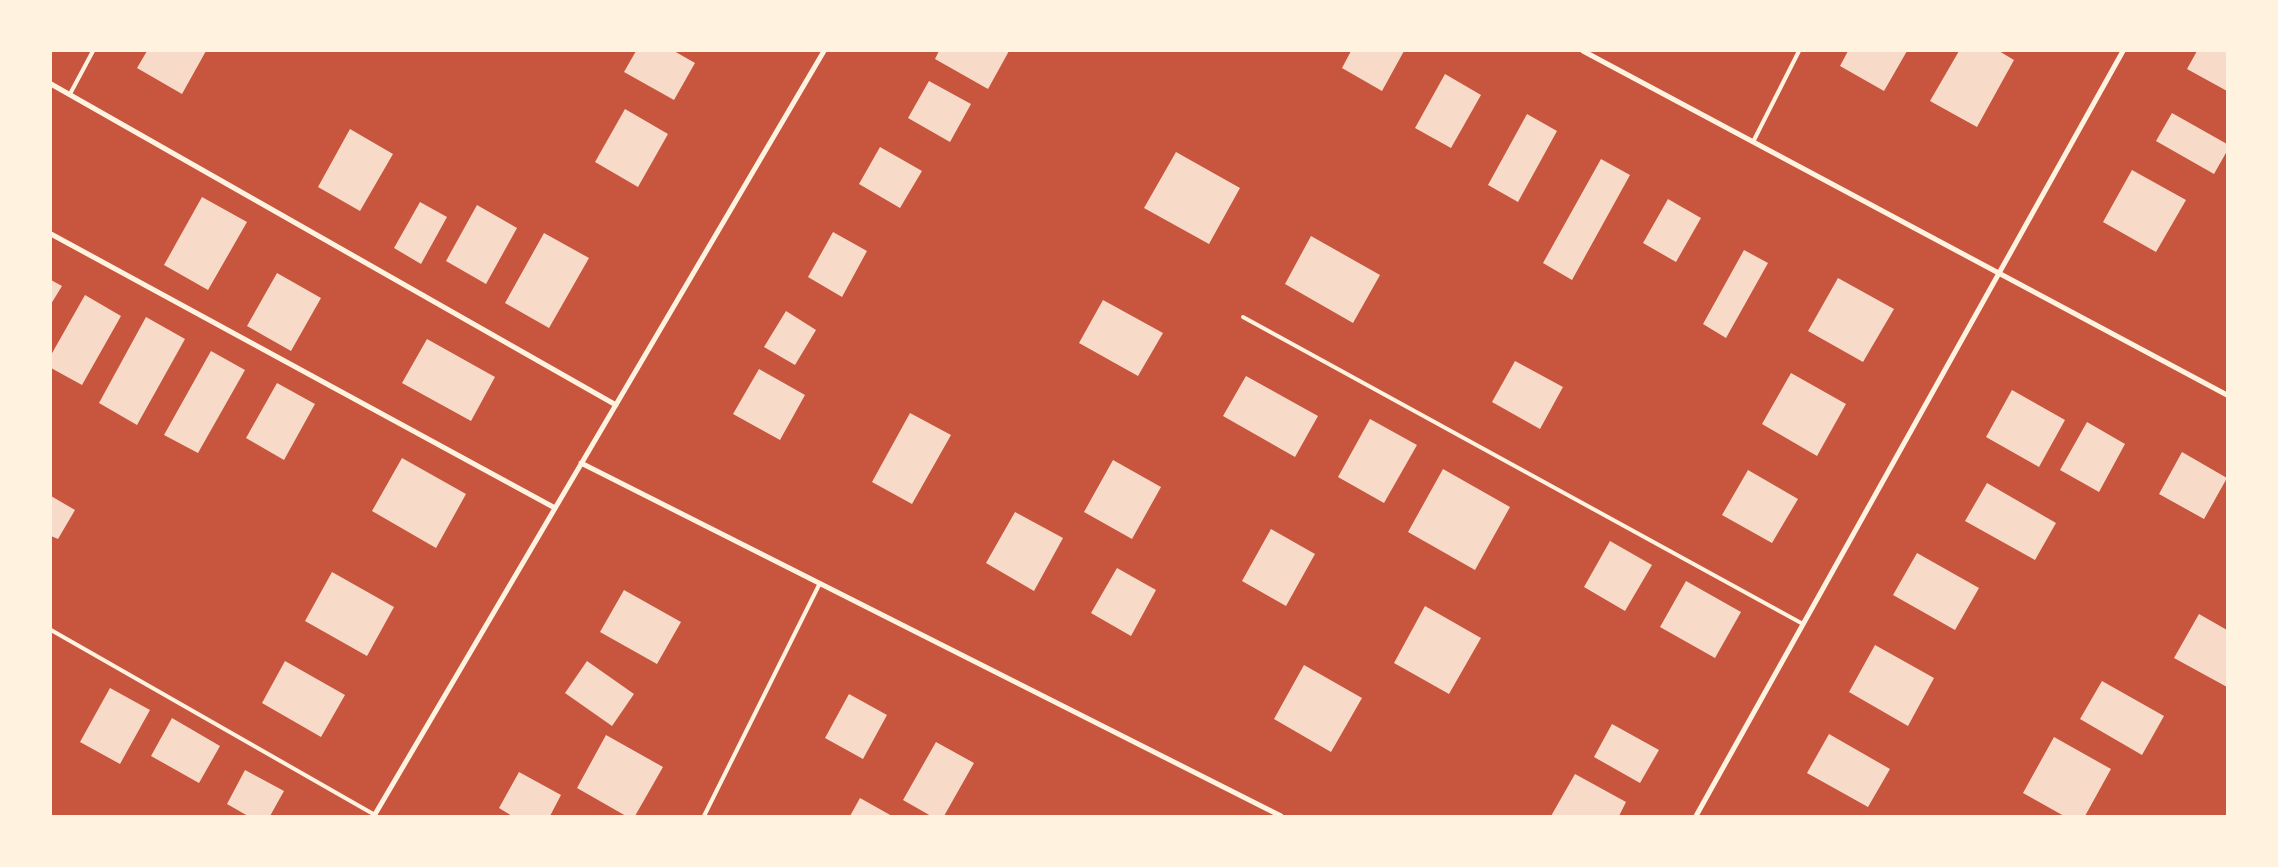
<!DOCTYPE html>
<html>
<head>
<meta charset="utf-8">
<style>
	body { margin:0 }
	#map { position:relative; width:2278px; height:867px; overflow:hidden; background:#c8553d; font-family:"Times New Roman",serif }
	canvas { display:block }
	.frame { position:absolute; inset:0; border:52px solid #fff3e0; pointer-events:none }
</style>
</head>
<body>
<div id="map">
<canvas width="2278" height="867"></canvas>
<div class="frame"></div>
</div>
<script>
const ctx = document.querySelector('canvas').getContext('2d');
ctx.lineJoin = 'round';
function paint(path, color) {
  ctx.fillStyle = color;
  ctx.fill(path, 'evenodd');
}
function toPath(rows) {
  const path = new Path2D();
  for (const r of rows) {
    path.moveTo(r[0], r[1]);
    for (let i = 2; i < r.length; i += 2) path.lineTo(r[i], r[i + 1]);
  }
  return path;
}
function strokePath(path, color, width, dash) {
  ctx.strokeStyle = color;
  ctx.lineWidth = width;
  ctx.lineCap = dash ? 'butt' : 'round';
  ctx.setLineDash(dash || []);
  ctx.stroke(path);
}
paint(toPath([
	[147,51,206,51,182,94,137,68],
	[636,51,674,51,695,63,674,100,624,72],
	[939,51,1009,51,988,89,935,59],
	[1351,51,1404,51,1382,91,1342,68],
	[1848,51,1907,51,1884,91,1840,66],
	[1959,51,1999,51,2014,60,1977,127,1930,101],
	[2197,51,2227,51,2227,91,2187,69],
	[1445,74,1481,95,1451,148,1415,128],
	[929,81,971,104,950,142,908,118],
	[625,109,668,134,638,187,595,162],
	[2172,113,2227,144,2227,151,2214,174,2156,141],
	[1527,114,1557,131,1518,202,1488,185],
	[350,129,393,154,360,211,318,187],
	[880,147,922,171,900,208,859,184],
	[1176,152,1240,188,1209,244,1144,208],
	[1601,159,1630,175,1572,280,1543,263],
	[2132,170,2186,200,2156,252,2103,222],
	[202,197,247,222,208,290,164,265],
	[1668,199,1701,218,1676,262,1643,243],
	[420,202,447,217,421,264,394,248],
	[477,205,517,228,486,284,446,261],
	[833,232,867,251,842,297,808,277],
	[544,233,589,258,549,328,505,303],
	[1311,236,1380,275,1353,323,1285,284],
	[1744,250,1768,263,1726,338,1703,324],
	[277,273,321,298,291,351,247,326],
	[1838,278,1894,309,1863,362,1808,331],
	[51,280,62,286,51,304],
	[85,295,121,316,82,385,51,368,51,355],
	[1103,300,1163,333,1138,376,1079,343],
	[786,311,816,330,795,365,764,347],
	[146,317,185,339,137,425,99,403],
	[427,339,495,377,471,421,402,383],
	[211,351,245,370,198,453,164,435],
	[1515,361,1563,387,1540,429,1492,402],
	[759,369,805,395,780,440,733,414],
	[1791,373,1846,404,1817,456,1762,424],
	[1246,376,1318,416,1295,457,1223,416],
	[277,383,315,404,284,460,246,438],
	[2012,390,2065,420,2039,467,1986,437],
	[910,413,951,435,912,504,872,482],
	[1370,419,1417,445,1384,503,1338,477],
	[2087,422,2125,444,2099,492,2060,470],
	[2182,452,2227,478,2204,519,2159,494],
	[402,458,466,494,436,548,372,511],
	[1113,460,1161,487,1132,539,1084,512],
	[1443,469,1510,507,1475,570,1408,532],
	[1748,470,1798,499,1772,543,1722,515],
	[1987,483,2056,523,2035,560,1965,521],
	[51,496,75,510,58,539,51,536],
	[1015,512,1063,538,1034,591,986,563],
	[1271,529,1315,554,1286,606,1242,581],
	[1610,541,1652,565,1625,611,1584,587],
	[1917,553,1979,588,1955,630,1893,595],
	[1117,568,1156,590,1131,636,1091,613],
	[332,572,394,607,367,656,305,621],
	[1686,581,1741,612,1715,658,1660,627],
	[624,590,681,622,657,664,600,632],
	[1425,606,1481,638,1449,694,1394,663],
	[2199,614,2227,630,2227,687,2174,658],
	[1875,645,1934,678,1908,726,1849,692],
	[285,661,345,695,321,737,262,703],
	[587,661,634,694,612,726,565,693],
	[1304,665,1362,698,1331,752,1274,719],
	[2102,681,2164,716,2142,755,2080,719],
	[110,688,150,710,120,764,80,742],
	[849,694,887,715,863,759,825,738],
	[172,718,220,746,199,783,151,756],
	[1612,724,1659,750,1640,783,1594,757],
	[1829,734,1890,769,1868,807,1807,773],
	[606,735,663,767,635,816,626,816,577,788],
	[2054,737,2111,769,2085,816,2064,816,2023,793],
	[936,742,974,763,944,816,931,816,903,800],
	[245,770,284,791,270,816,248,816,227,804],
	[519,772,561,795,550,816,512,816,499,808],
	[1575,774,1626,802,1619,816,1551,816],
	[860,798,892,816,850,816]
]), '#f7dbc8');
strokePath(toPath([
	[70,94,93,51],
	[1753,142,1799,51],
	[1243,317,1803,624],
	[51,630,375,815],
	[704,816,820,583]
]), '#fff3e0', 4);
strokePath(toPath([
	[1583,51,2227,395],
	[51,84,616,405],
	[51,234,555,508],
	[581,463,1281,816],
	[374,816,824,51],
	[1696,816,2123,51]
]), '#fff3e0', 5);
</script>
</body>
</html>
